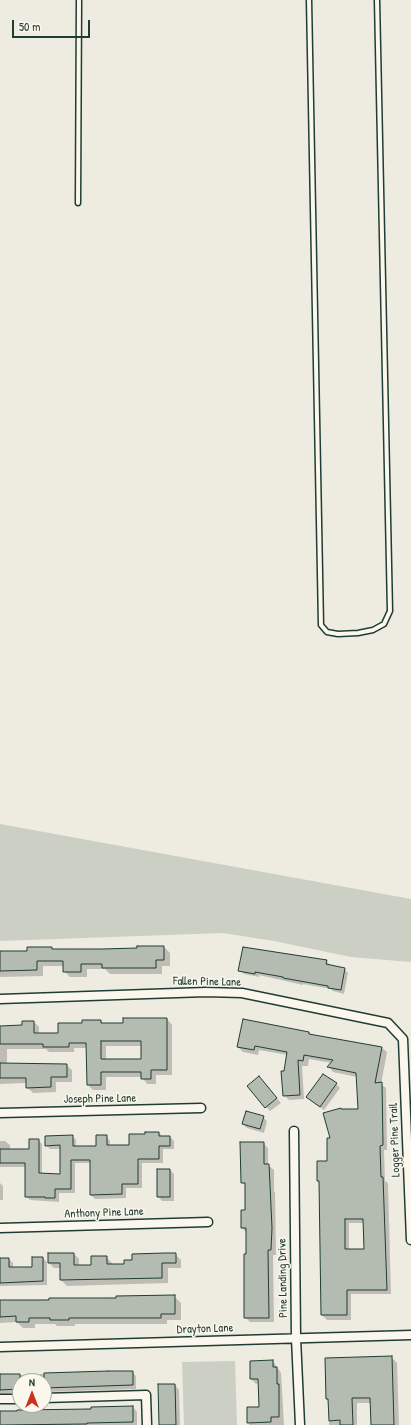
<!DOCTYPE html>
<html>
<head>
<meta charset="utf-8">
<style>
	body { margin:0 }
	#map { position:relative; width:411px; height:1425px; overflow:hidden; background:#eeece1; font-family:"Patrick Hand",sans-serif }
	canvas { display:block }
	.north { position:absolute; left:12px; top:1373px; width:40px; height:40px; box-sizing:border-box; background:#fbf7ec; border:1px solid #a3ada2; border-radius:50%; rotate:0deg; font-size:11px; font-weight:700; line-height:16px; text-align:center; color:#1f3d34 }
	.north::after { content:''; display:block; margin:auto; width:14px; height:18px; background:#c8321e; clip-path:polygon(50% 0,100% 100%,50% 72%,0 100%) }
	.scale { position:absolute; left:12px; top:20px; width:78px; height:18px; box-sizing:border-box; border:2px solid #1f3d34; border-top:0; padding-left:5px; font-size:12px; line-height:14px; white-space:nowrap; color:#1f3d34; -webkit-text-stroke:3px #fbf7ec; paint-order:stroke }
</style>
</head>
<body>
<div id="map">
<canvas width="411" height="1425"></canvas>
<div class="north">N</div>
<div class="scale">50 m</div>
</div>
<script>
const ctx = document.querySelector('canvas').getContext('2d');
ctx.lineJoin = 'round';
function paint(path, color) {
  ctx.fillStyle = color;
  ctx.fill(path, 'evenodd');
}
function toPath(rows) {
  const path = new Path2D();
  for (const r of rows) {
    path.moveTo(r[0], r[1]);
    for (let i = 2; i < r.length; i += 2) path.lineTo(r[i], r[i + 1]);
  }
  return path;
}
function strokePath(path, color, width, dash) {
  ctx.strokeStyle = color;
  ctx.lineWidth = width;
  ctx.lineCap = dash ? 'butt' : 'round';
  ctx.setLineDash(dash || []);
  ctx.stroke(path);
}
function label(font, color, halo, rows, align = 'center') {
  ctx.font = font + ' "Patrick Hand",sans-serif';
  ctx.lineWidth = 3;
  ctx.setLineDash([]);
  ctx.textBaseline = 'middle';
  ctx.strokeStyle = halo;
  ctx.fillStyle = color;
  for (const [text, x, y, turn = 0] of rows) {
    ctx.save();
    ctx.translate(x, y);
    ctx.rotate((+turn || 0) * Math.PI / 180);
    ctx.textAlign = isNaN(turn) ? turn : align;
    if (halo) ctx.strokeText(text, 0, 0);
    ctx.fillText(text, 0, 0);
    ctx.restore();
  }
}
paint(toPath([
	[0,824,411,899,411,962,351,957,274,941,223,933,0,941],
	[235,1361,237,1425,184,1425,182,1362]
]), '#cbcfc4');
paint(toPath([
	[164,947,170,953,170,966,162,966,162,974,110,974,105,969,87,969,87,977,70,977,64,971,64,966,43,966,43,976,0,977,0,951,28,952,28,948,52,948,54,950,138,949],
	[326,961,330,965,344,969,348,973,344,994,333,991,331,989,303,984,303,985,259,975,259,977,244,974,239,970],
	[167,1019,172,1025,172,1075,156,1075,156,1084,147,1084,142,1077,106,1077,106,1090,93,1090,88,1085,87,1048,74,1048,74,1052,49,1052,46,1049,7,1049,7,1064,66,1065,72,1070,72,1082,56,1082,56,1092,33,1093,27,1087,27,1083,0,1084,0,1027,23,1026,34,1022,39,1027,39,1034,59,1034,83,1024,101,1021,104,1024,124,1024],
	[106,1046,142,1046,142,1060,106,1060],
	[309,1032,311,1035,382,1048,387,1052,381,1084,386,1088,387,1150,384,1150,385,1181,388,1183,391,1294,351,1294,351,1320,327,1320,322,1315,320,1182,318,1180,328,1162,332,1139,359,1110,357,1077,333,1072,329,1067,332,1063,309,1059,308,1066,302,1066,304,1099,289,1100,284,1095,285,1072,288,1055,259,1050,258,1055,243,1052,238,1047],
	[349,1223,364,1223,365,1250,349,1250],
	[263,1082,281,1103,270,1111,248,1086],
	[336,1084,340,1088,324,1110,311,1101],
	[263,1117,267,1121,264,1133,247,1128,243,1124],
	[159,1133,163,1137,170,1137,174,1141,174,1149,163,1149,163,1163,142,1163,142,1188,126,1188,126,1198,95,1199,91,1195,91,1163,75,1163,75,1193,59,1193,59,1202,30,1200,26,1196,26,1167,0,1167,0,1141,5,1141,10,1145,10,1150,30,1150,38,1140,42,1144,42,1174,61,1175,61,1149,50,1149,46,1145,72,1136,76,1140,76,1147,97,1147,106,1136,110,1141,110,1146,130,1146],
	[263,1143,268,1148,268,1165,274,1170,274,1191,275,1192,276,1255,273,1255,274,1322,250,1322,245,1317,247,1255,247,1233,242,1228,246,1211,246,1186,242,1182],
	[170,1170,174,1174,174,1201,162,1201,158,1196],
	[0,1183,3,1186,3,1200,0,1200],
	[74,1254,79,1259,79,1266,92,1266,106,1257,112,1263,112,1265,125,1265,133,1261,175,1254,181,1260,181,1268,168,1268,168,1283,67,1286,61,1280,61,1268,54,1268,49,1263],
	[43,1258,47,1262,47,1285,0,1286,0,1259,9,1259,13,1263,13,1268,33,1268],
	[174,1296,181,1303,181,1320,167,1320,167,1324,75,1324,75,1326,57,1326,55,1324,35,1324,35,1328,23,1328,17,1322,0,1323,0,1330,0,1301],
	[391,1357,397,1363,399,1425,372,1425,372,1403,357,1403,357,1425,329,1425,329,1401,327,1399],
	[273,1361,281,1373,284,1425,249,1425,248,1408,260,1408,259,1383,256,1384,251,1379],
	[132,1372,136,1376,136,1389,44,1392,44,1381,20,1381,20,1393,0,1394,0,1375,40,1375,40,1374],
	[175,1385,179,1390,180,1425,160,1425],
	[133,1407,137,1412,137,1425,0,1425,0,1412]
]), '#0003');
const building = toPath([
	[137,946,164,946,164,960,156,960,156,968,102,968,102,964,81,964,81,972,63,972,63,961,37,961,37,970,0,971,0,951,27,951,27,947,52,947,52,949,102,949,137,948,137,946],
	[243,947,327,960,326,964,345,968,341,990,328,988,328,986,283,978,283,977,255,972,255,974,238,971,243,947],
	[123,1018,167,1018,167,1070,151,1070,151,1079,141,1079,141,1072,101,1072,101,1085,87,1085,86,1043,69,1043,69,1047,43,1047,43,1044,0,1044,0,1026,22,1025,22,1021,34,1021,34,1033,58,1033,58,1023,82,1023,82,1020,101,1020,101,1023,123,1023,123,1018],
	[101,1041,141,1041,141,1059,101,1059,101,1041],
	[243,1019,309,1032,309,1034,382,1047,375,1083,382,1082,383,1145,380,1146,381,1177,383,1177,387,1290,347,1290,347,1315,321,1315,319,1181,317,1181,317,1161,327,1161,327,1138,330,1138,323,1113,341,1108,341,1109,358,1109,356,1073,327,1067,333,1060,304,1055,303,1061,298,1060,300,1095,283,1096,281,1071,284,1071,287,1052,255,1046,254,1050,237,1047,243,1019],
	[345,1219,363,1219,364,1249,345,1249,345,1219],
	[0,1063,67,1064,67,1077,51,1077,51,1087,26,1088,26,1078,0,1078,0,1063],
	[323,1074,337,1083,320,1107,306,1097,323,1074],
	[259,1076,277,1098,265,1108,247,1086,259,1076],
	[246,1111,264,1116,260,1129,242,1124,246,1111],
	[145,1132,159,1132,159,1136,170,1136,170,1146,159,1146,159,1159,138,1159,138,1184,122,1184,122,1194,90,1195,90,1160,71,1160,71,1189,55,1189,55,1198,45,1198,45,1197,25,1197,25,1163,0,1163,0,1149,29,1149,29,1139,39,1139,39,1173,60,1174,60,1145,45,1146,45,1136,73,1135,73,1146,96,1146,96,1135,107,1135,107,1145,129,1145,129,1134,145,1134,145,1132],
	[240,1142,264,1142,264,1164,269,1164,272,1228,271,1250,268,1250,269,1318,244,1318,244,1254,246,1254,246,1228,241,1228,241,1210,245,1210,245,1183,241,1183,240,1142],
	[157,1169,170,1169,170,1197,157,1197,157,1169],
	[48,1253,74,1253,74,1265,91,1265,91,1256,107,1256,107,1264,124,1264,124,1260,132,1260,132,1254,165,1253,176,1253,176,1263,162,1263,162,1278,60,1280,60,1263,48,1263,48,1253],
	[32,1257,43,1257,43,1281,0,1283,0,1258,9,1258,9,1267,32,1267,32,1257],
	[175,1295,175,1314,161,1314,161,1318,69,1318,69,1320,50,1320,50,1318,29,1318,29,1322,16,1322,16,1316,0,1317,0,1300,49,1300,49,1298,116,1298,116,1296,175,1295],
	[392,1356,394,1425,371,1425,370,1398,352,1398,353,1425,340,1425,340,1420,329,1421,328,1399,326,1399,325,1358,392,1356],
	[273,1360,273,1367,277,1367,277,1384,279,1384,279,1417,271,1417,271,1422,247,1423,247,1407,259,1407,258,1379,250,1379,250,1361,273,1360],
	[108,1371,133,1371,133,1385,44,1388,44,1373,108,1371],
	[0,1374,20,1374,20,1389,0,1390,0,1374],
	[158,1384,175,1384,176,1425,159,1425,158,1384],
	[133,1406,133,1422,87,1423,87,1424,0,1425,0,1411,17,1411,17,1410,91,1409,91,1407,133,1406]
]);
paint(building, '#b4bbb0');
strokePath(building, '#1f3d34', 1);
const service = toPath([
	[309,0,321,625,327,632,338,634,358,633,373,630,384,624,390,611,377,0],
	[78,203,79,0]
]);
const minor = toPath([
	[0,999,206,992,242,993,388,1023,403,1039,411,1240],
	[0,1113,201,1108],
	[294,1131,296,1338,300,1425],
	[0,1228,208,1222],
	[0,1347,411,1335],
	[44,1398,146,1395,147,1425],
	[0,1399,20,1399]
]);
strokePath(service, '#1f3d34', 7);
strokePath(minor, '#1f3d34', 11);
strokePath(service, '#fbf7ec', 4);
strokePath(minor, '#fbf7ec', 8);
label('12px', '#1f3d34', '#fbf7ec', [
	["Fallen Pine Lane",207,982,1],
	["Joseph Pine Lane",100,1099,-1],
	["Logger Pine Trail",395,1140,-92],
	["Anthony Pine Lane",104,1213,-2],
	["Pine Landing Drive",283,1278,-91],
	["Drayton Lane",205,1329,-2]
]);
</script>
</body>
</html>
